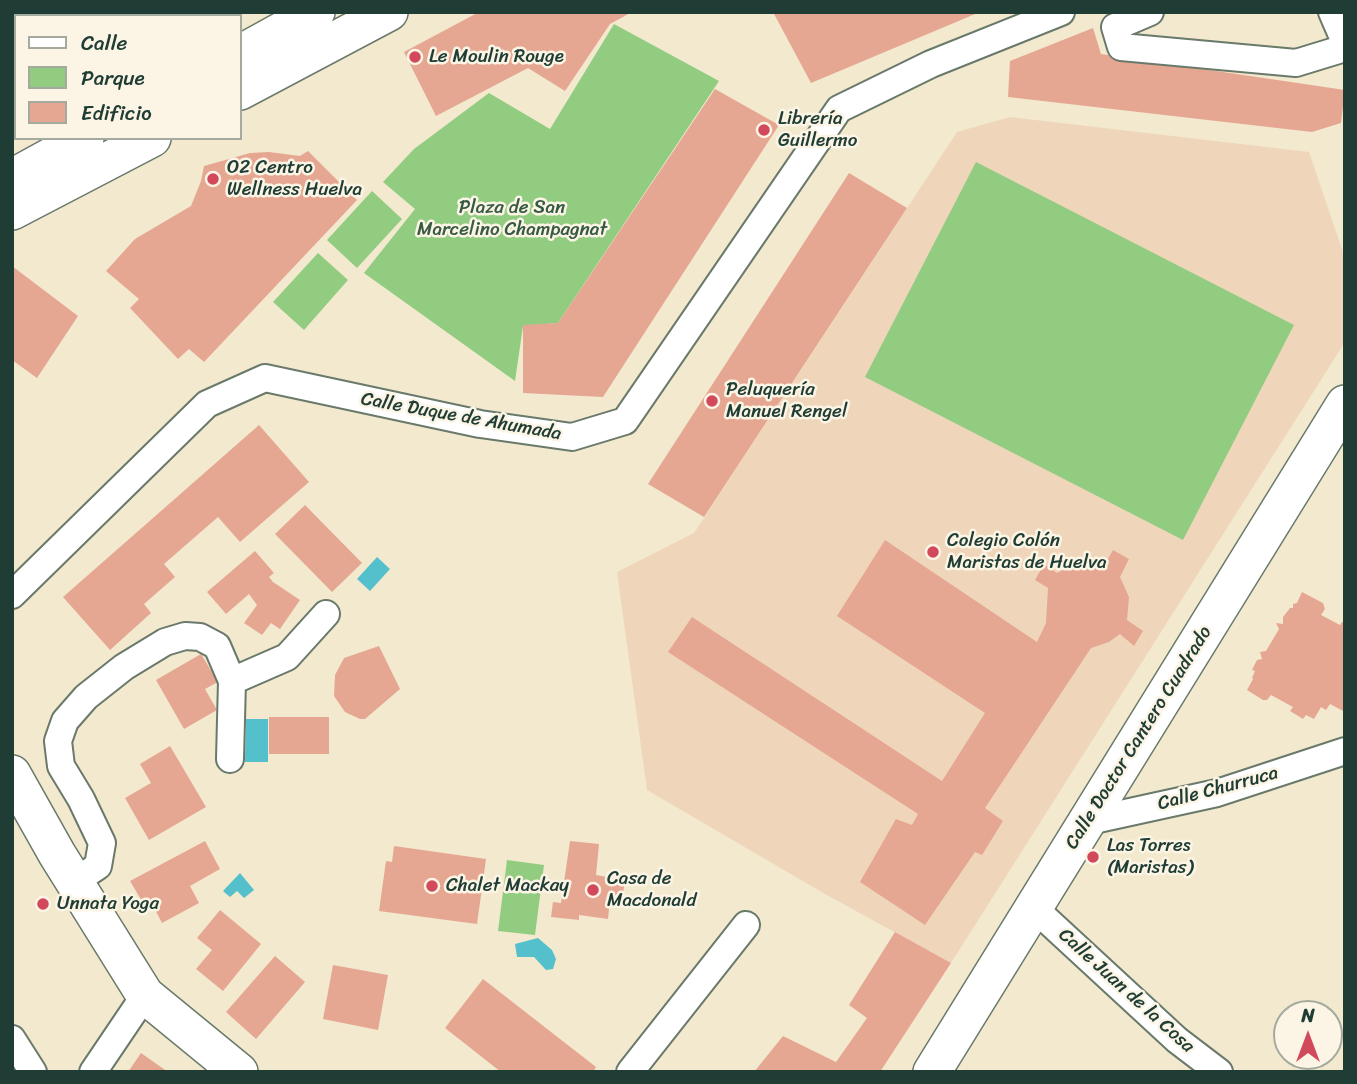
<!DOCTYPE html>
<html>
<head>
<meta charset="utf-8">
<style>
	body { margin:0 }
	#map { position:relative; width:1357px; height:1084px; overflow:hidden; background:#f2e9cf; font-family:Sriracha,sans-serif }
	canvas { display:block }
	.frame { position:absolute; inset:0; border:14px solid #1f3d34; pointer-events:none }
	.legend { position:absolute; left:14px; top:14px; width:228px; height:126px; box-sizing:border-box; background:#fcf5e5; border:2px solid #a4ab9e; margin:0; padding:9px 12px; list-style:none; font-size:21px; color:#1f3d34 }
	.legend li { display:flex; align-items:center; gap:14px; height:35px }
	.legend b { width:35px; border:2px solid #a4ab9e }
	.north { position:absolute; left:1273px; top:1000px; width:70px; height:70px; box-sizing:border-box; background:#fcf5e5; border:2px solid #a4ab9e; border-radius:50%; rotate:0deg; font-size:19px; font-weight:700; line-height:28px; text-align:center; color:#1f3d34 }
	.north::after { content:''; display:block; margin:auto; width:24px; height:32px; background:#d1495b; clip-path:polygon(50% 0,100% 100%,50% 72%,0 100%) }
</style>
</head>
<body>
<div id="map">
<canvas width="1357" height="1084"></canvas>
<div class="frame"></div>
<ul class="legend">
<li><b style="height:9px;background:#fff"></b>Calle</li>
<li><b style="height:19px;background:#92cc80"></b>Parque</li>
<li><b style="height:19px;background:#e6a792"></b>Edificio</li>
</ul>
<div class="north">N</div>
</div>
<script>
const ctx = document.querySelector('canvas').getContext('2d');
ctx.lineJoin = 'round';
function paint(path, color) {
  ctx.fillStyle = color;
  ctx.fill(path, 'evenodd');
}
function toPath(rows) {
  const path = new Path2D();
  for (const r of rows) {
    path.moveTo(r[0], r[1]);
    for (let i = 2; i < r.length; i += 2) path.lineTo(r[i], r[i + 1]);
  }
  return path;
}
function strokePath(path, color, width, dash) {
  ctx.strokeStyle = color;
  ctx.lineWidth = width;
  ctx.lineCap = dash ? 'butt' : 'round';
  ctx.setLineDash(dash || []);
  ctx.stroke(path);
}
function label(font, color, halo, rows, align = 'center') {
  ctx.font = font + ' Sriracha,sans-serif';
  ctx.lineWidth = 5;
  ctx.setLineDash([]);
  ctx.textBaseline = 'middle';
  ctx.strokeStyle = halo;
  ctx.fillStyle = color;
  for (const [text, x, y, turn = 0] of rows) {
    ctx.save();
    ctx.translate(x, y);
    ctx.rotate((+turn || 0) * Math.PI / 180);
    ctx.textAlign = isNaN(turn) ? turn : align;
    if (halo) ctx.strokeText(text, 0, 0);
    ctx.fillText(text, 0, 0);
    ctx.restore();
  }
}
paint(toPath([
	[1010,117,1309,152,1345,258,1345,342,951,963,825,894,647,790,617,572,694,533,957,132]
]), '#efd6bb');
paint(toPath([
	[614,24,719,81,558,323,523,326,515,381,364,273,415,209,383,182,414,149,489,93,550,129],
	[976,162,1294,325,1183,540,865,377],
	[372,191,402,219,357,268,327,240],
	[318,253,348,280,304,330,273,302],
	[507,860,544,865,535,935,498,931]
]), '#92cc80');
paint(toPath([
	[377,557,390,569,370,591,357,579],
	[246,719,268,719,268,762,245,762],
	[240,873,254,890,244,898,237,891,230,897,223,891],
	[538,938,552,950,556,959,553,969,546,970,534,957,517,957,515,944]
]), '#53c0cb');
paint(toPath([
	[42,12,76,12,77,16,43,16],
	[479,12,632,12,610,24,565,91,528,68,436,116,404,52],
	[773,12,980,12,811,83],
	[1093,28,1101,54,1345,90,1341,123,1312,132,1008,97,1010,61],
	[12,49,16,59,16,134,12,135],
	[715,89,779,125,603,397,523,393,523,325,558,323],
	[308,151,357,200,204,362,189,349,178,359,130,308,139,299,106,271,135,239,191,206,201,181,204,166,250,153,269,152,300,156],
	[849,173,907,208,704,517,648,484],
	[12,266,78,316,37,378,12,360],
	[259,425,309,482,240,542,218,517,164,564,175,577,144,604,151,613,110,650,63,597],
	[305,505,362,563,332,592,275,534],
	[885,540,1037,642,1046,623,1048,588,1035,580,1044,564,1057,573,1078,562,1096,562,1104,566,1113,550,1129,559,1120,577,1129,597,1127,620,1143,631,1134,646,1120,634,1109,642,1091,648,985,808,1003,821,982,855,975,852,925,925,860,882,896,819,912,825,918,814,668,652,692,617,942,781,985,713,837,616],
	[255,551,274,573,269,577,273,582,300,600,280,629,271,623,262,635,244,623,257,605,249,594,226,614,207,592],
	[1302,592,1323,603,1325,609,1321,615,1340,625,1342,622,1345,623,1345,712,1330,704,1326,710,1321,707,1314,719,1306,715,1303,719,1290,711,1293,707,1271,695,1267,700,1263,700,1247,690,1253,679,1252,678,1255,671,1252,670,1257,660,1262,659,1260,652,1266,651,1279,629,1276,623,1283,624,1283,617,1290,608,1293,608,1293,604,1297,603],
	[379,646,400,689,365,719,360,719,345,712,334,696,335,675,344,658],
	[201,654,218,682,205,689,217,710,184,729,156,680],
	[269,717,329,717,329,754,269,754],
	[170,746,206,807,149,840,125,798,151,783,140,764],
	[205,841,220,869,190,886,199,903,162,923,150,900,143,903,130,881],
	[570,841,599,844,596,875,625,880,622,901,610,900,608,919,579,915,579,920,551,917,553,902,561,903],
	[394,846,486,859,477,924,379,911,386,861,392,862],
	[220,910,261,944,223,991,196,969,212,950,197,938],
	[895,932,951,963,880,1072,754,1072,783,1036,836,1062,867,1018,849,1005],
	[275,956,305,982,256,1039,226,1012],
	[333,965,388,975,378,1030,323,1019],
	[483,979,596,1067,593,1072,501,1072,445,1028],
	[141,1053,168,1072,128,1072]
]), '#e6a792');
const street = toPath([
	[32,12,33,16],
	[1150,12,1115,27,1121,47,1296,63,1345,48],
	[1332,12,1345,42],
	[12,595,207,404,265,378,480,424,572,437,625,421,839,109,931,64,1061,12],
	[232,681,287,657,326,614],
	[1089,821,1217,793,1345,751],
	[74,882,98,866,102,843,81,799,61,766,58,741,65,721,86,697,124,667,165,642,185,636,200,637,217,646,232,681,230,759],
	[1034,908,1177,1040,1219,1072],
	[12,1039,33,1072],
	[93,1072,145,995],
	[630,1072,746,925]
]);
const secondary = toPath([
	[240,54,316,12],
	[240,91,389,12],
	[12,178,85,138],
	[12,211,152,138],
	[12,774,57,854,145,995,239,1072],
	[932,1072,1345,404]
]);
strokePath(street, '#69796a', 30);
strokePath(secondary, '#69796a', 40);
strokePath(street, '#fff', 26);
strokePath(secondary, '#fff', 37);
for (const [x, y, r, color] of [
	[415,57,7,"#d1495b"],
	[764,130,7,"#d1495b"],
	[213,179,7,"#d1495b"],
	[712,401,7,"#d1495b"],
	[933,552,7,"#d1495b"],
	[1093,857,7,"#d1495b"],
	[432,886,7,"#d1495b"],
	[593,890,7,"#d1495b"],
	[43,904,7,"#d1495b"]
]) {
  const dot = new Path2D();
  dot.arc(x, y, r, 0, 2 * Math.PI);
  ctx.fillStyle = color;
  ctx.fill(dot);
  strokePath(dot, '#fcf5e5', 2.5);
}
label('19px', '#1f3d34', '#fcf5e5', [
	["Le Moulin Rouge",429,57],
	["Librería",778,119],
	["Guillermo",778,141],
	["O2 Centro",227,168],
	["Wellness Huelva",227,190],
	["Peluquería",726,390],
	["Manuel Rengel",726,412],
	["Colegio Colón",947,541],
	["Maristas de Huelva",947,563],
	["Las Torres",1107,846],
	["(Maristas)",1107,868],
	["Casa de",607,879],
	["Macdonald",607,901],
	["Chalet Mackay",446,886],
	["Unnata Yoga",57,904]
], 'left');
label('19px', '#365a43', '#fcf5e5', [
	["Plaza de San",512,208],
	["Marcelino Champagnat",512,230]
]);
label('19px', '#1f3d34', '#fcf5e5', [
	["Calle Duque de Ahumada",461,417,10],
	["Calle Doctor Cantero Cuadrado",1139,738,-58],
	["Calle Churruca",1218,789,-15],
	["Calle Juan de la Cosa",1126,991,42]
]);
</script>
</body>
</html>
